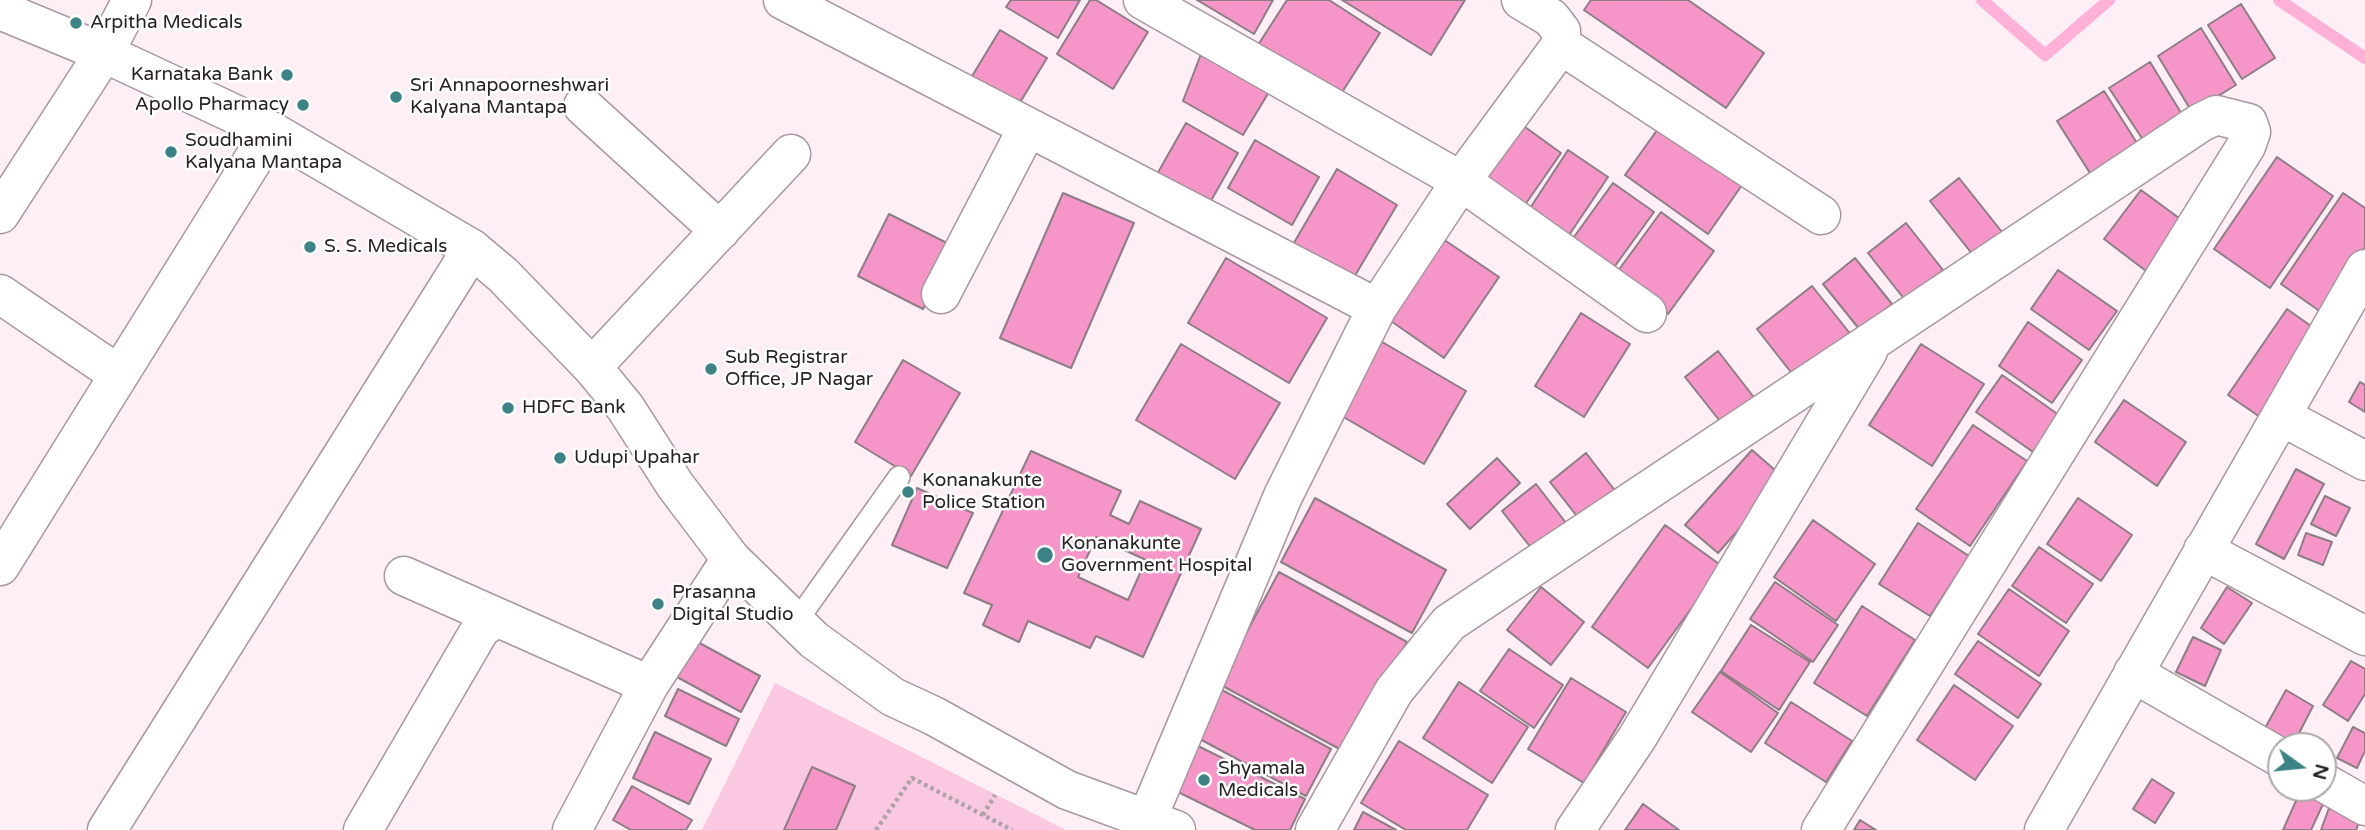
<!DOCTYPE html>
<html>
<head>
<meta charset="utf-8">
<style>
	body { margin:0 }
	#map { position:relative; width:2365px; height:830px; overflow:hidden; background:#feeff6; font-family:"Varela Round",sans-serif }
	canvas { display:block }
	.north { position:absolute; left:2267px; top:732px; width:70px; height:70px; box-sizing:border-box; background:#fff; border:2px solid #a9a7a8; border-radius:50%; rotate:105deg; font-size:19px; font-weight:700; line-height:28px; text-align:center; color:#292225 }
	.north::after { content:''; display:block; margin:auto; width:24px; height:32px; background:#3b8385; clip-path:polygon(50% 0,100% 100%,50% 72%,0 100%) }
</style>
</head>
<body>
<div id="map">
<canvas width="2365" height="830"></canvas>
<div class="north">N</div>
</div>
<script>
const ctx = document.querySelector('canvas').getContext('2d');
ctx.lineJoin = 'round';
function paint(path, color) {
  ctx.fillStyle = color;
  ctx.fill(path, 'evenodd');
}
function toPath(rows) {
  const path = new Path2D();
  for (const r of rows) {
    path.moveTo(r[0], r[1]);
    for (let i = 2; i < r.length; i += 2) path.lineTo(r[i], r[i + 1]);
  }
  return path;
}
function strokePath(path, color, width, dash) {
  ctx.strokeStyle = color;
  ctx.lineWidth = width;
  ctx.lineCap = dash ? 'butt' : 'round';
  ctx.setLineDash(dash || []);
  ctx.stroke(path);
}
function label(font, color, halo, rows, align = 'center') {
  ctx.font = font + ' "Varela Round",sans-serif';
  ctx.lineWidth = 5;
  ctx.setLineDash([]);
  ctx.textBaseline = 'middle';
  ctx.strokeStyle = halo;
  ctx.fillStyle = color;
  for (const [text, x, y, turn = 0] of rows) {
    ctx.save();
    ctx.translate(x, y);
    ctx.rotate((+turn || 0) * Math.PI / 180);
    ctx.textAlign = isNaN(turn) ? turn : align;
    if (halo) ctx.strokeText(text, 0, 0);
    ctx.fillText(text, 0, 0);
    ctx.restore();
  }
}
paint(toPath([
	[775,683,1066,830,702,830]
]), '#fac8e0');
strokePath(toPath([
	[1982,0,2045,55,2109,0],
	[2279,0,2365,58]
]), '#feb0d7', 12);
const building = toPath([
	[1011,0,1080,0,1058,38,1006,7,1011,0],
	[1090,0,1096,0,1148,32,1113,89,1057,54,1090,0],
	[1197,0,1273,0,1254,34,1197,0],
	[1287,0,1329,0,1380,33,1339,97,1258,45,1287,0],
	[1342,0,1465,0,1431,55,1342,0],
	[1591,0,1688,0,1764,53,1726,108,1584,10,1591,0],
	[2241,4,2275,58,2242,79,2208,25,2241,4],
	[2201,28,2236,85,2192,112,2158,56,2201,28],
	[1000,30,1047,58,1013,114,966,86,1000,30],
	[1201,54,1272,87,1243,135,1183,101,1201,54],
	[2150,62,2186,121,2147,146,2109,88,2150,62],
	[2104,91,2142,151,2095,181,2057,121,2104,91],
	[1514,119,1561,153,1520,212,1473,179,1514,119],
	[1186,123,1238,153,1208,206,1156,176,1186,123],
	[1660,126,1742,185,1708,234,1625,175,1660,126],
	[1255,140,1319,177,1292,225,1228,188,1255,140],
	[1568,150,1608,177,1561,247,1521,222,1568,150],
	[2277,157,2333,196,2270,288,2214,249,2277,157],
	[1337,169,1397,205,1347,289,1288,253,1337,169],
	[1959,178,2002,232,1973,255,1930,201,1959,178],
	[1613,183,1654,212,1607,277,1566,248,1613,183],
	[2141,190,2183,221,2146,271,2104,239,2141,190],
	[1063,193,1134,223,1071,368,1000,338,1063,193],
	[2343,193,2365,208,2365,247,2321,312,2281,284,2343,193],
	[1661,212,1714,251,1668,314,1615,275,1661,212],
	[889,214,955,247,923,309,858,276,889,214],
	[1906,223,1943,270,1905,300,1868,253,1906,223],
	[1443,239,1499,277,1444,358,1388,319,1443,239],
	[1226,258,1327,318,1289,383,1188,323,1226,258],
	[1855,258,1892,304,1860,330,1823,284,1855,258],
	[2058,270,2117,311,2089,350,2031,309,2058,270],
	[1812,286,1856,341,1801,385,1757,329,1812,286],
	[2287,309,2318,331,2260,417,2228,395,2287,309],
	[1581,313,1630,344,1584,417,1535,386,1581,313],
	[2028,322,2082,360,2052,403,1999,366,2028,322],
	[1377,339,1466,391,1424,464,1335,412,1377,339],
	[1181,344,1280,403,1235,479,1136,420,1181,344],
	[1921,344,1984,384,1932,466,1869,425,1921,344],
	[1718,351,1756,400,1723,425,1685,377,1718,351],
	[903,360,960,393,911,476,855,442,903,360],
	[2002,375,2059,415,2033,452,1976,412,2002,375],
	[2360,382,2365,385,2365,412,2349,402,2360,382],
	[2124,400,2186,442,2157,486,2095,442,2124,400],
	[1973,425,2027,461,1970,546,1916,509,1973,425],
	[1752,450,1784,478,1718,553,1685,525,1752,450],
	[1031,451,1121,491,1110,515,1129,524,1140,501,1201,529,1143,657,1096,636,1090,648,1028,621,1019,642,983,625,992,605,964,593,1031,451],
	[1096,537,1146,560,1128,600,1078,577,1096,537],
	[1586,453,1620,497,1584,525,1550,482,1586,453],
	[1497,458,1520,483,1470,529,1447,504,1497,458],
	[2296,469,2324,484,2284,559,2256,544,2296,469],
	[1536,484,1573,532,1539,558,1502,511,1536,484],
	[917,488,973,513,947,568,892,545,917,488],
	[2325,496,2350,508,2336,536,2311,524,2325,496],
	[1315,498,1446,570,1412,633,1281,562,1315,498],
	[2078,498,2132,535,2101,581,2047,544,2078,498],
	[1813,520,1875,564,1836,621,1774,577,1813,520],
	[1918,523,1969,556,1930,616,1879,584,1918,523],
	[1665,525,1722,566,1648,668,1592,627,1665,525],
	[2306,533,2332,542,2323,565,2298,555,2306,533],
	[2039,547,2093,584,2066,623,2012,586,2039,547],
	[1279,572,1407,642,1347,753,1219,684,1279,572],
	[1775,582,1838,625,1813,662,1750,619,1775,582],
	[1541,587,1584,622,1551,665,1507,630,1541,587],
	[2227,587,2252,603,2224,644,2201,628,2227,587],
	[2009,589,2069,631,2039,676,1978,634,2009,589],
	[1862,606,1915,640,1867,716,1814,683,1862,606],
	[1751,625,1810,662,1779,710,1721,671,1751,625],
	[2193,637,2221,650,2205,686,2176,672,2193,637],
	[696,641,760,676,741,712,677,677,696,641],
	[1978,641,2041,684,2018,718,1955,674,1978,641],
	[1509,649,1563,685,1534,728,1480,691,1509,649],
	[2351,661,2365,669,2365,694,2348,721,2323,705,2351,661],
	[1720,672,1778,713,1751,752,1692,712,1720,672],
	[1571,678,1626,712,1584,783,1528,749,1571,678],
	[1459,682,1528,727,1492,783,1423,738,1459,682],
	[1954,685,2013,726,1975,780,1917,740,1954,685],
	[678,689,739,719,726,746,665,716,678,689],
	[1222,690,1331,749,1306,796,1196,737,1222,690],
	[2286,690,2313,706,2293,745,2264,730,2286,690],
	[1791,702,1852,741,1826,782,1765,743,1791,702],
	[2353,727,2365,733,2365,751,2357,768,2337,758,2353,727],
	[655,732,711,759,689,804,633,778,655,732],
	[1399,741,1488,795,1467,830,1406,830,1361,803,1399,741],
	[1198,746,1305,799,1290,830,1255,830,1176,791,1198,746],
	[812,767,855,786,836,830,784,830,812,767],
	[2152,779,2174,793,2155,823,2133,809,2152,779],
	[632,786,692,820,686,830,631,830,613,820,632,786],
	[2300,792,2324,802,2311,830,2283,830,2300,792],
	[1643,804,1679,830,1625,830,1643,804],
	[2329,808,2360,820,2356,830,2321,830,2329,808],
	[1363,812,1396,830,1354,830,1363,812],
	[1860,820,1876,830,1854,830,1860,820]
]);
paint(building, '#f696c8');
strokePath(building, '#8d7d84', 2);
const lane = toPath([
	[796,622,899,477]
]);
const street = toPath([
	[783,0,1377,308],
	[1143,0,1461,181,1647,313],
	[1561,45,1821,215],
	[583,106,720,231],
	[0,214,104,53,132,0],
	[0,294,119,375],
	[941,294,1028,127],
	[592,367,791,154],
	[2281,416,2365,461],
	[2203,550,2365,636],
	[0,566,271,131],
	[404,576,501,619],
	[2133,673,2281,758],
	[2323,782,2365,806],
	[1147,819,1283,496,1377,308,1461,181,1561,45,1561,31,1551,18,1521,0],
	[107,830,472,249],
	[363,830,481,628,492,621,501,619,649,685],
	[572,830,649,685,731,559],
	[1315,830,1394,691,1449,623,2200,123,2216,115,2248,123,2251,132,2246,146,1821,830],
	[1575,830,1637,738,1868,351],
	[2044,830,2365,269]
]);
const secondary = toPath([
	[0,10,104,53,271,131,472,249,503,275,592,367,625,407,675,485,731,559,814,640,893,697,934,716,1067,790,1176,830]
]);
strokePath(lane, '#a8979f', 24);
strokePath(street, '#a8979f', 41);
strokePath(secondary, '#a8979f', 41);
strokePath(toPath([
	[983,815,995,795],
	[876,830,912,778,1012,830]
]), '#aea2a8', 4.5, [3.5, 3.5]);
strokePath(lane, '#fff', 21);
strokePath(street, '#fff', 38);
strokePath(secondary, '#fff', 38);
for (const [x, y, r, color] of [
	[76,23,7,"#3b8385"],
	[287,75,7,"#3b8385"],
	[396,97,7,"#3b8385"],
	[303,105,7,"#3b8385"],
	[171,152,7,"#3b8385"],
	[310,247,7,"#3b8385"],
	[711,369,7,"#3b8385"],
	[508,408,7,"#3b8385"],
	[560,458,7,"#3b8385"],
	[908,492,7,"#3b8385"],
	[1045,555,9,"#3b8385"],
	[658,604,7,"#3b8385"],
	[1204,780,7,"#3b8385"]
]) {
  const dot = new Path2D();
  dot.arc(x, y, r, 0, 2 * Math.PI);
  ctx.fillStyle = color;
  ctx.fill(dot);
  strokePath(dot, '#fff', 2.5);
}
label('19px', '#292225', '#fff', [
	["Arpitha Medicals",90,23],
	["Karnataka Bank",273,75,"right"],
	["Sri Annapoorneshwari",410,86],
	["Kalyana Mantapa",410,108],
	["Apollo Pharmacy",289,105,"right"],
	["Soudhamini",185,141],
	["Kalyana Mantapa",185,163],
	["S. S. Medicals",324,247],
	["Sub Registrar",725,358],
	["Office, JP Nagar",725,380],
	["HDFC Bank",522,408],
	["Udupi Upahar",574,458],
	["Konanakunte",922,481],
	["Police Station",922,503],
	["Konanakunte",1061,544],
	["Government Hospital",1061,566],
	["Prasanna",672,593],
	["Digital Studio",672,615],
	["Shyamala",1218,769],
	["Medicals",1218,791]
], 'left');
</script>
</body>
</html>
